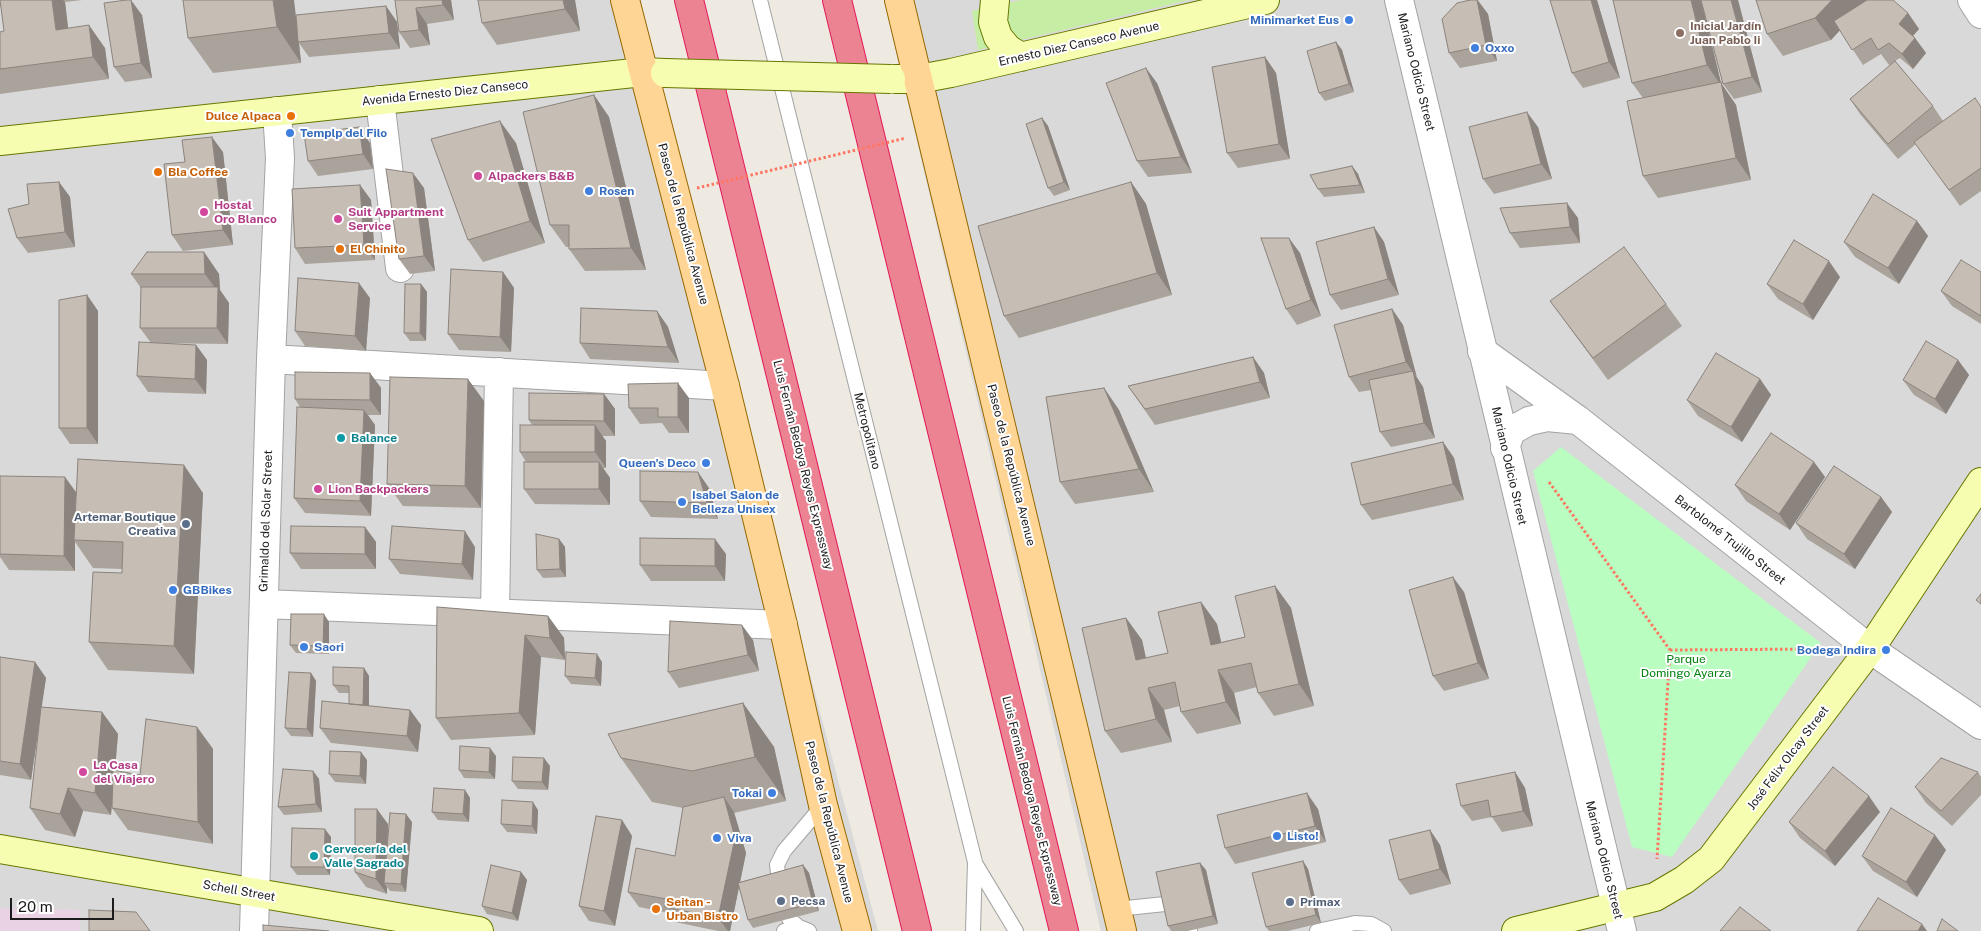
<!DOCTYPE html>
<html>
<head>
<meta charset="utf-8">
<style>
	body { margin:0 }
	#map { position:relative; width:1981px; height:931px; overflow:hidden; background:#eeeae1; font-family:"Public Sans",sans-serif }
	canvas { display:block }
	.scale { position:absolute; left:10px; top:898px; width:104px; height:22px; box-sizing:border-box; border:2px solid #1c1c1c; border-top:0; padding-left:6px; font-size:15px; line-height:18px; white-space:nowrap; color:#1c1c1c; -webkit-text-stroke:4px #fff; paint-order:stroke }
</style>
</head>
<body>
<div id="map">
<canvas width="1981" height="931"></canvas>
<div class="scale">20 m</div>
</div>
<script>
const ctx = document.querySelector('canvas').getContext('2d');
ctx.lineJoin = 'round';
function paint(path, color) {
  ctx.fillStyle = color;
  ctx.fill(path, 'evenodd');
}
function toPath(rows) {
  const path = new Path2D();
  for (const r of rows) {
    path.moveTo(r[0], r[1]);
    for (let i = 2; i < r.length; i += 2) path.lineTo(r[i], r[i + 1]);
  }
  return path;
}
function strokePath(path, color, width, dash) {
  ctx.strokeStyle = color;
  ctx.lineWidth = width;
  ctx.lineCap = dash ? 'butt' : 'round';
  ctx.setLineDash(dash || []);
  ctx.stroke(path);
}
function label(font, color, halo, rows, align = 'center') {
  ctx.font = font + ' "Public Sans",sans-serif';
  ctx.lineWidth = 4;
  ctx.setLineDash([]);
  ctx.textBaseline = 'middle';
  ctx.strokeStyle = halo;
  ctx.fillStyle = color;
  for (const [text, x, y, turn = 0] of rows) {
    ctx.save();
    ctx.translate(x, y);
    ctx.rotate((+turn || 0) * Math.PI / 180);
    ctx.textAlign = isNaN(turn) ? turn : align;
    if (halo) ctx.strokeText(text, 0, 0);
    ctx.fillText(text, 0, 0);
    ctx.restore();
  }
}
paint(toPath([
	[0,0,641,0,665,126,878,931,0,931],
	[884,0,1981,0,1981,931,1101,931]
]), '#dad9d9');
paint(toPath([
	[0,908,80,910,80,931,0,931]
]), '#e8d2e3');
paint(toPath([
	[1021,0,1189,0,978,50,972,11]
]), '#c5eda3');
paint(toPath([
	[1561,447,1821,643,1672,857,1632,847,1533,471]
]), '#bafdc1');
const lane = toPath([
	[760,0,975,862,973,931],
	[975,863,1016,931],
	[779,881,777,865,784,851,823,805],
	[1117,909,1165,904,1179,907,1190,931],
	[789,919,799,927,809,931],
	[784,931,799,927],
	[1317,931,1355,923,1371,924,1384,931]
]);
const street = toPath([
	[1399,0,1622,931],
	[1972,0,1981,14],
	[380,100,400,268],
	[1482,351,1578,420,1870,649,1981,725],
	[271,359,725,386],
	[1505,448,1511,431,1529,421,1547,417,1578,420],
	[264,604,783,625],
	[495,613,499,372],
	[254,931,271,359,280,158,277,111]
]);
const secondary = toPath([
	[995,0,993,22,998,37,1008,49,1021,57],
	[895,79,919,79,951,73,1265,0],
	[0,141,643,72,665,73],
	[0,849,479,931],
	[1516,931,1655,897,1684,880,1711,859,1870,649,1981,482]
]);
const primary = toPath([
	[625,0,725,386,783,625,823,805,857,931],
	[899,0,1122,931]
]);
const highway = toPath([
	[689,0,917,931],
	[837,0,1064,931]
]);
strokePath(lane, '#a3a3a3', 16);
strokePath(street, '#a3a3a3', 30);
strokePath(secondary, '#670', 30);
strokePath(primary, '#956800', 30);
strokePath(highway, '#e21958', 30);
strokePath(toPath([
	[1549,482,1670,650,1657,859],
	[1670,650,1817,649]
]), '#ff7662', 3, [2.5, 2.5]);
strokePath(lane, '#fff', 14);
strokePath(street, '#fff', 28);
strokePath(secondary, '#f7fdb0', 28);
strokePath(primary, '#ffd596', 28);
strokePath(highway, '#eb8393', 28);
const secondaryBridge = toPath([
	[665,73,891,79]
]);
strokePath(secondaryBridge, '#670', 30, []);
strokePath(toPath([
	[697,188,906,138]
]), '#ff7662', 3, [2.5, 2.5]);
strokePath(secondaryBridge, '#f7fdb0', 28);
paint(toPath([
	[0,0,82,0,65,2,68,28,105,48,109,79,0,94,0,32,4,31],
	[395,0,451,0,454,20,427,24,430,45,410,48,399,32],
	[575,0,580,31,497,45,482,23],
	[1470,0,1478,0,1488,14,1497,61,1460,68,1449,53],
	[1550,0,1597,0,1620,78,1583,88,1572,73],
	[1613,0,1738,0,1762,92,1734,99,1723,84,1703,6,1721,83,1736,105,1751,180,1658,198,1643,176,1643,98,1632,83],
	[1756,0,1908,13,1919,29,1913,36,1915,38,1926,53,1913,69,1900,58,1895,61,1933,106,1943,121,1981,107,1981,191,1960,206,1916,144,1898,159,1860,114,1850,99,1892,64,1889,65,1881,54,1863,65,1840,30,1831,40,1783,56,1767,34],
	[386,6,397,22,400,49,309,57,299,43,301,63,213,73,188,38,296,22],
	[142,15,152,78,125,82,114,67],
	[1336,42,1342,50,1354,92,1325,101,1319,93],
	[1265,57,1276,73,1290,159,1238,168,1227,153],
	[1157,83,1192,173,1148,177,1137,161],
	[594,95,609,117,646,270,585,271,569,249,569,247,566,247,550,225],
	[1042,118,1048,126,1070,190,1054,196,1048,188],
	[1538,127,1552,179,1494,194,1483,179],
	[370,143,373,169,318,176,308,161],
	[516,143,545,243,483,262,468,240],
	[223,152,233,245,183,251,172,235,185,162],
	[1352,166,1358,174,1365,193,1324,197,1318,189],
	[59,182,70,197,75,247,28,253,17,238,29,204],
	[1131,182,1146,204,1172,295,1019,338,1004,316],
	[360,185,371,200,375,260,305,264,295,248],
	[424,188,435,271,410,274,399,259],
	[1578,218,1580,243,1520,248,1510,233],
	[1917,221,1928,236,1899,284,1855,257,1844,242],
	[1374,227,1384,242,1399,295,1341,310,1330,295],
	[204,252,219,274,220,290,229,303,228,344,151,343,140,328,141,288,131,274],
	[1300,253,1321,316,1297,325,1286,309],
	[503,272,514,288,511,352,459,350,448,334],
	[1981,272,1981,324,1952,306,1941,291],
	[1840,277,1813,320,1778,299,1767,284],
	[421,284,427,292,426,341,410,341,404,333],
	[87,295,98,311,98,444,70,444,59,428],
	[370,298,366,351,305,346,295,331],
	[1550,301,1666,304,1682,326,1608,380],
	[1392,309,1403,325,1417,378,1423,387,1435,438,1391,447,1380,432,1371,390,1359,392,1349,377],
	[657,311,668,327,679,363,590,359,580,343],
	[196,345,207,360,206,394,148,392,137,376],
	[1253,357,1264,373,1270,398,1155,425,1128,386],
	[1958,360,1969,375,1946,414,1914,395,1903,380],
	[370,373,381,388,381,415,368,415,375,425,371,516,305,513,294,498,300,407,295,399],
	[1760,379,1771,395,1742,442,1698,416,1687,400],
	[1104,388,1119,410,1154,492,1075,504,1060,482],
	[604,394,615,409,615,436,602,436,606,441,606,468,603,468,610,478,610,505,535,504,524,489,526,462,520,452,532,425,529,420],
	[689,398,689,433,669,433,662,423,640,424,629,408],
	[484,401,481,508,403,506,387,484],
	[1443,442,1454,458,1464,500,1372,520,1361,505],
	[1814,462,1825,477,1790,530,1746,501,1735,485],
	[0,476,76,492,203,493,194,674,108,670,89,642,122,573,122,569,93,568,75,542,75,571,9,570,0,557],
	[709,488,718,519,651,517,640,501],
	[1881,497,1892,512,1855,569,1807,539,1796,523],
	[365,527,376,542,376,569,301,569,290,553],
	[559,539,565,547,566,577,543,578,537,570],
	[475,547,473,580,400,574,389,559],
	[726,554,725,581,651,581,640,565],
	[1275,586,1291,608,1314,706,1274,716,1258,693,1257,687,1234,693,1241,724,1197,734,1181,712,1180,706,1164,710,1172,742,1121,753,1105,731,1126,618,1142,640,1146,658,1168,653,1201,602,1217,624,1221,642,1245,637],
	[1464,592,1489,679,1444,691,1433,676],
	[437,607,548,616,564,638,565,660,541,657,535,735,451,740,436,718],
	[329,622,329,654,296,653,290,645],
	[753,640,759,671,679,688,668,672],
	[0,657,35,662,46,678,41,707,102,712,118,734,115,770,140,775,197,727,213,749,213,844,128,830,112,808,112,796,111,815,83,811,75,837,45,830,30,808,39,726,31,780,0,775],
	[602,662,601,686,571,684,565,676],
	[364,668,369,676,369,706,410,710,421,725,418,752,331,743,320,728,349,704,349,693,339,693,333,685],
	[311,673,316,681,313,737,291,736,285,728],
	[743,703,774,747,786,801,734,813,746,853,740,882,803,865,809,873,819,911,753,928,748,920,739,887,730,931,718,931,675,922,669,913,639,907,628,892,675,856,683,808,652,802,621,758],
	[496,756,495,779,464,778,459,770],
	[367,760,366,784,335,782,329,774],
	[550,766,548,790,518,789,512,781],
	[313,771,319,779,322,812,284,815,278,807],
	[1515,772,1525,788,1533,826,1502,832,1492,817,1472,821,1461,806],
	[1978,772,1981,777,1981,795,1952,826,1926,803,1915,787],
	[465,790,470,798,469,822,438,820,432,812],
	[1318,809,1326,842,1235,864,1225,848],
	[538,810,537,834,507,832,501,824],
	[1880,812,1835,866,1800,838,1789,822],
	[622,820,632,836,615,926,589,921,579,906],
	[412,822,406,892,390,891,387,887,387,894,366,887,355,872,388,824,387,844],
	[1430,830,1440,845,1451,884,1410,895,1399,880],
	[331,837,330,875,297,875,291,867],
	[1946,850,1917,897,1873,871,1862,856],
	[1303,861,1308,869,1321,923,1288,931,1269,931,1266,927],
	[1200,863,1206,870,1218,924,1188,931,1171,931,1168,926],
	[521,872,527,880,518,921,487,914,482,906]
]), '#aaa39b');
paint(toPath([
	[52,0,63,0,65,2,71,52,56,30],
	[131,0,142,15,152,78,141,63],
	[273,0,294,0,299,42,298,42,299,43,301,63,277,27],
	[442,0,451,0,454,20,443,5],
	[563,0,575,0,580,31,565,9],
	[1477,0,1488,14,1497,61,1486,45],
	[1591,0,1597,0,1620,78,1609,62],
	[1691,0,1701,0,1721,83,1736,105,1751,180,1736,158,1722,87,1707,65],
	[1731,0,1738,0,1762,92,1752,77],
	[1832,0,1868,0,1831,40,1815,18],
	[386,6,397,22,400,49,389,33],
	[416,8,427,24,430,45,419,30],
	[1908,13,1919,29,1910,39,1899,24],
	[89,25,105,48,109,79,93,57],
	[1915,38,1926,53,1913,69,1902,54],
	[1336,42,1342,50,1354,92,1349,84],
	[1265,57,1276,73,1290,159,1279,144],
	[1146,68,1157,83,1192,173,1181,157],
	[594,95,609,117,646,270,631,248],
	[1527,112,1538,127,1552,179,1541,164],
	[1042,118,1048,126,1070,190,1064,182],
	[500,121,516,143,545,243,530,221],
	[359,127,370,143,373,169,363,154],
	[212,137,223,152,233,245,223,230],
	[1352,166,1358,174,1365,193,1360,185],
	[413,173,424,188,435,271,424,256],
	[59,182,70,197,75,247,65,232],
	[1131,182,1146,204,1172,295,1157,273],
	[360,185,371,200,375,260,364,245],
	[1567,203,1578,218,1580,243,1570,227],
	[1917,221,1928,236,1899,284,1888,268],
	[1374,227,1384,242,1399,295,1388,279],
	[1289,238,1300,253,1321,316,1311,300],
	[204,252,219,274,220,290,229,303,228,344,217,328,218,292,205,274],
	[1829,261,1840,277,1813,320,1803,304],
	[503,272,514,288,511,352,500,337],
	[359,283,370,298,366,351,355,336],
	[421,284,427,292,426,341,420,333],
	[87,295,98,311,98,444,87,428],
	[1392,309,1403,325,1417,378,1406,362],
	[657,311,668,327,679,363,668,347],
	[196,345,207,360,206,394,195,379],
	[1253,357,1264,373,1270,398,1260,382],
	[1958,360,1969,375,1946,414,1935,399],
	[1413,371,1423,387,1435,438,1424,423],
	[370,373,381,388,381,415,370,400],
	[468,379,484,401,481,508,465,486],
	[1760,379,1771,395,1742,442,1731,427],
	[678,383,689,398,689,433,678,417],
	[1104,388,1119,410,1154,492,1139,469],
	[604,394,615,409,615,436,604,421],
	[364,410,375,425,371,516,360,501],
	[595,425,606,441,606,468,595,452],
	[1443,442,1454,458,1464,500,1453,484],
	[599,462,610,478,610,505,599,489],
	[1814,462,1825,477,1790,530,1779,514],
	[184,465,203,493,194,674,174,646],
	[698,472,709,488,718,519,707,503],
	[65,477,76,492,74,540,75,542,75,571,64,556],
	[1881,497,1892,512,1855,569,1844,554],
	[365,527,376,542,376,569,365,554],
	[465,531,475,547,473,580,462,564],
	[559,539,565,547,566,577,560,569],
	[715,539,726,554,725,581,715,566],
	[1453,577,1464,592,1489,679,1478,663],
	[1275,586,1291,608,1314,706,1299,684],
	[1201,602,1217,624,1227,667,1211,645],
	[324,614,329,622,329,654,323,646],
	[548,616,564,638,565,660,550,638],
	[1126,618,1142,640,1151,682,1136,660],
	[742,625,753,640,759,671,748,655],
	[525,635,541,657,535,735,519,713],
	[597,654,602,662,601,686,595,678],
	[35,662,46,678,31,780,20,764],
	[364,668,369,676,369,713,363,705],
	[1218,670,1234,693,1241,724,1226,702],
	[311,673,316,681,313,737,307,729],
	[1148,688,1164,710,1172,742,1156,719],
	[743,703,774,747,786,801,755,757],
	[410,710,421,725,418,752,407,736],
	[102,712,118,734,111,815,95,793],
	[197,727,213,749,213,844,198,822],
	[490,748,496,756,495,779,489,772],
	[361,752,367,760,366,784,360,776],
	[544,758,550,766,548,790,542,782],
	[313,771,319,779,322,812,316,804],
	[1515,772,1525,788,1533,826,1523,811],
	[68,788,83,811,75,837,60,814],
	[465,790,470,798,469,822,463,814],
	[1307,793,1318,809,1326,842,1315,826],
	[1869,796,1880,812,1835,866,1825,851],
	[724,797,734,812,746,853,730,931,728,931,718,918],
	[533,802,538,810,537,834,532,826],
	[377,809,388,824,387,883,384,883,387,887,387,894,376,879],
	[406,814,412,822,406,892,401,884],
	[622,820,632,836,615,926,604,911],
	[325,829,331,837,330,875,324,867],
	[1430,830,1440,845,1451,884,1440,869],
	[1935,835,1946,850,1917,897,1906,882],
	[1303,861,1308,869,1321,923,1316,915],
	[1200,863,1206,870,1218,924,1213,916],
	[803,865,809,873,819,911,813,903],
	[521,872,527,880,518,921,512,913],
	[1922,924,1927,931,1918,931]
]), '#8b847e');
const building = toPath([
	[0,0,52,0,56,30,89,25,93,57,0,69,0,32,4,31,0,0],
	[126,0,131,0,141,63,114,67,104,3,126,0],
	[183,0,273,0,277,27,188,38,183,0],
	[395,0,442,0,443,5,416,8,419,30,399,32,395,0],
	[478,0,563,0,565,9,482,23,478,0],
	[1470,0,1477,0,1486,45,1449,53,1442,19,1457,3,1470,0],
	[1550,0,1591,0,1609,62,1572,73,1550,0],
	[1613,0,1691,0,1707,65,1632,83,1613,0],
	[1701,0,1731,0,1752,77,1723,84,1701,0],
	[1756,0,1832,0,1815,18,1767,34,1756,0],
	[1867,0,1893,0,1908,13,1899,24,1915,38,1902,54,1889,43,1878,50,1871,38,1852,50,1834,21,1867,0],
	[386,6,389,33,298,42,296,15,386,6],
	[1336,42,1349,84,1319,93,1307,51,1336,42],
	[1265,57,1279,144,1227,153,1212,67,1265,57],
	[1895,61,1933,106,1888,144,1850,99,1895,61],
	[1146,68,1181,157,1137,161,1106,83,1146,68],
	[1721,82,1736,158,1643,176,1627,101,1721,82],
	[594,95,631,248,569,249,569,225,550,225,523,112,594,95],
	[1975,98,1981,107,1981,168,1949,190,1914,142,1975,98],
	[1527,112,1541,164,1483,179,1469,127,1527,112],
	[1042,118,1064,182,1048,188,1026,124,1042,118],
	[500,121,530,221,468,240,431,139,500,121],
	[359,127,363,154,308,161,304,134,359,127],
	[212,137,223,230,172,235,164,164,185,162,182,140,212,137],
	[1352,166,1360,185,1318,189,1310,175,1352,166],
	[386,169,413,173,424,256,399,259,386,169],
	[59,182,65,232,17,238,8,209,29,204,27,184,59,182],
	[1131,182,1157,273,1004,316,978,226,1131,182],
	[360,185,364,245,295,248,292,189,360,185],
	[1873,194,1917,221,1888,268,1844,242,1873,194],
	[1567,203,1570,227,1510,233,1500,208,1567,203],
	[1374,227,1388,279,1330,295,1316,242,1374,227],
	[1261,238,1289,238,1311,300,1286,309,1261,238],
	[1794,240,1829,261,1803,304,1767,284,1794,240],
	[1624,247,1666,304,1593,358,1550,301,1624,247],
	[147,252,204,252,205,274,131,274,147,252],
	[1961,260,1981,272,1981,316,1941,291,1961,260],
	[451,269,503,272,500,337,448,334,451,269],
	[298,278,359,283,355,336,295,331,298,278],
	[405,284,421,284,420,333,404,333,405,284],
	[141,287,218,287,217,328,140,328,141,287],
	[87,295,87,428,59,428,59,300,87,295],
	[581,308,657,311,668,347,580,343,581,308],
	[1392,309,1406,362,1349,377,1334,325,1392,309],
	[1926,341,1958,360,1935,399,1903,380,1926,341],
	[139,342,196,345,195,379,137,376,139,342],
	[1716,353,1760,379,1731,427,1687,400,1716,353],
	[1253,357,1260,382,1145,409,1128,386,1253,357],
	[1413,371,1424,423,1380,432,1369,380,1413,371],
	[295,372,370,373,370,400,295,399,295,372],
	[390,377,468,379,465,486,387,484,390,377],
	[678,383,678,417,658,417,658,408,629,408,628,384,678,383],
	[1104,388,1139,469,1060,482,1046,397,1104,388],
	[529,393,604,394,604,421,529,420,529,393],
	[297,407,364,410,360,501,294,498,297,407],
	[520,425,595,425,595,452,520,452,520,425],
	[1771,433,1814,462,1779,514,1735,485,1771,433],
	[1443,442,1453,484,1361,505,1351,463,1443,442],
	[78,459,184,465,174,646,89,642,93,572,122,573,123,542,74,540,78,459],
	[524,462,599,462,599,489,524,489,524,462],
	[1834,466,1881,497,1844,554,1796,523,1834,466],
	[640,471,698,472,707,503,640,501,640,471],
	[0,476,65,477,64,556,0,554,0,476],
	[291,526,365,527,365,554,290,553,291,526],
	[392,526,465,531,462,564,389,559,392,526],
	[536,534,559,539,560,569,537,570,536,534],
	[640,538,715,539,715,566,640,565,640,538],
	[1453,577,1478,663,1433,676,1409,590,1453,577],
	[1275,586,1299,684,1258,693,1251,663,1218,670,1226,702,1181,712,1175,682,1148,688,1156,719,1105,731,1082,628,1126,618,1136,660,1168,653,1158,612,1201,602,1211,645,1245,637,1235,596,1275,586],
	[1981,594,1981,604,1976,600,1981,594],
	[437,607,548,616,550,638,525,635,519,713,436,718,437,607],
	[291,614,324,614,323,646,290,645,291,614],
	[670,621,742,625,748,655,668,672,670,621],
	[566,652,597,654,595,678,565,676,566,652],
	[0,657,35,662,20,764,0,761,0,657],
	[333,667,364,668,363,705,349,704,349,686,333,685,333,667],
	[289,672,311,673,307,729,285,728,289,672],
	[322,701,410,710,407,736,320,728,322,701],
	[743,703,755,757,692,771,621,758,608,734,743,703],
	[41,707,102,712,95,793,68,788,60,814,30,808,41,707],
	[146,719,197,727,198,822,112,808,113,770,140,775,146,719],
	[460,746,490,748,489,772,459,770,460,746],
	[330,751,361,752,360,776,329,774,330,751],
	[513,757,544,758,542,782,512,781,513,757],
	[1941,758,1978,772,1941,811,1915,787,1941,758],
	[1833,767,1869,796,1825,851,1789,822,1833,767],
	[283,769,313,771,316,804,278,807,283,769],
	[1515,772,1523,811,1491,817,1488,800,1461,806,1456,784,1515,772],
	[434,788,465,790,463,814,432,812,434,788],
	[1307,793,1315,826,1225,848,1217,815,1307,793],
	[724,797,735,838,718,918,665,907,666,899,628,892,636,848,675,856,683,807,724,797],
	[502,800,533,802,532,826,501,824,502,800],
	[1891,808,1935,835,1906,882,1862,856,1891,808],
	[355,809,377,809,376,879,355,872,355,809],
	[390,813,406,814,401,884,384,883,390,813],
	[596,816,622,820,604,911,579,906,596,816],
	[292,828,325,829,324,867,291,867,292,828],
	[1430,830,1440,869,1399,880,1389,840,1430,830],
	[1303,861,1316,915,1266,927,1252,873,1303,861],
	[1200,863,1213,916,1168,926,1156,872,1200,863],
	[491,865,521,872,512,913,482,906,491,865],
	[803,865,813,903,748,920,738,883,803,865],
	[1878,898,1922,924,1918,931,1857,931,1878,898],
	[1740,907,1771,931,1720,931,1740,907],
	[89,910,136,912,150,931,89,931,89,910],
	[1942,919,1958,931,1937,931,1942,919],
	[263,925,329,931,263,931,263,925]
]);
paint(building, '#c6bdb4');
strokePath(building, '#8b847e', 1);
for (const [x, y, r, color] of [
	[1349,20,5,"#3f7fe0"],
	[1680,33,5,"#8d6e63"],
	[1475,48,5,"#3f7fe0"],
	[291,116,5,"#e8710a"],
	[290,133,5,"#3f7fe0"],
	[158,172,5,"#e8710a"],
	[478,176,5,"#d1479c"],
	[589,191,5,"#3f7fe0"],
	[204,212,5,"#d1479c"],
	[338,219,5,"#d1479c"],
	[340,249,5,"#e8710a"],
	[341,438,5,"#0f9aa8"],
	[706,463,5,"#3f7fe0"],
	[318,489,5,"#d1479c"],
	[682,502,5,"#3f7fe0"],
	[186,524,5,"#5c6f8a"],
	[173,590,5,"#3f7fe0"],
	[304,647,5,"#3f7fe0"],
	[1886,650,5,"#3f7fe0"],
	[83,772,5,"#d1479c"],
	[772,793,5,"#3f7fe0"],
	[1277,836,5,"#3f7fe0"],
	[717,838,5,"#3f7fe0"],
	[314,856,5,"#0f9aa8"],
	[781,901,5,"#5c6f8a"],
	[1290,902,5,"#5c6f8a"],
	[656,909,5,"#e8710a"]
]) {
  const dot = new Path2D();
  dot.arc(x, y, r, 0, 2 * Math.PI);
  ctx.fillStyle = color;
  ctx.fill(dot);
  strokePath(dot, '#fff', 2);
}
label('bold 12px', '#366cbe', '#fff', [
	["Minimarket Eus",1339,20,"right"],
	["Oxxo",1485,48],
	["Templp del Filo",300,133],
	["Rosen",599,191],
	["Queen's Deco",696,463,"right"],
	["Isabel Salon de",692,495],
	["Belleza Unisex",692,509],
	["GBBikes",183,590],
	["Saori",314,647],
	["Bodega Indira",1876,650,"right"],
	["Tokai",762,793,"right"],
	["Listo!",1287,836],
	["Viva",727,838]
], 'left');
label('bold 12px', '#785e54', '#fff', [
	["Inicial Jardín",1690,26],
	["Juan Pablo Ii",1690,40]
], 'left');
label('12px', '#1c1c1c', '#fff', [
	["Ernesto Diez Canseco Avenue",1079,44,-13],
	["Mariano Odicio Street",1416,72,76],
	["Avenida Ernesto Diez Canseco",445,93,-6],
	["Paseo de la República Avenue",683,224,75],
	["Metropolitano",867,431,76],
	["Luis Fernán Bedoya Reyes Expressway",803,465,76],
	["Paseo de la República Avenue",1011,465,76],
	["Mariano Odicio Street",1509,466,77],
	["Grimaldo del Solar Street",266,521,-88],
	["Bartolomé Trujillo Street",1730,540,38],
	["José Félix Olcay Street",1788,758,-53],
	["Luis Fernán Bedoya Reyes Expressway",1032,801,76],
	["Paseo de la República Avenue",829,822,76],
	["Mariano Odicio Street",1604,860,76],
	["Schell Street",239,891,10]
]);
label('bold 12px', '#c56008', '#fff', [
	["Dulce Alpaca",281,116,"right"],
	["Bla Coffee",168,172],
	["El Chinito",350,249],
	["Seitan -",666,902],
	["Urban Bistro",666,916]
], 'left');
label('bold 12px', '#b23c85', '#fff', [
	["Alpackers B&B",488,176],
	["Hostal",214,205],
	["Oro Blanco",214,219],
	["Suit Appartment",348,212],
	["Service",348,226],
	["Lion Backpackers",328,489],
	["La Casa",93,765],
	["del Viajero",93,779]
], 'left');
label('bold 12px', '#0d838f', '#fff', [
	["Balance",351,438],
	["Cervecería del",324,849],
	["Valle Sagrado",324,863]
], 'left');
label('bold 12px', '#4e5e75', '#fff', [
	["Artemar Boutique",176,517,"right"],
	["Creativa",176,531,"right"],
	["Pecsa",791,901],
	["Primax",1300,902]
], 'left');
label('12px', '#058012', '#fff', [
	["Parque",1686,659],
	["Domingo Ayarza",1686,673]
]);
</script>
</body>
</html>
